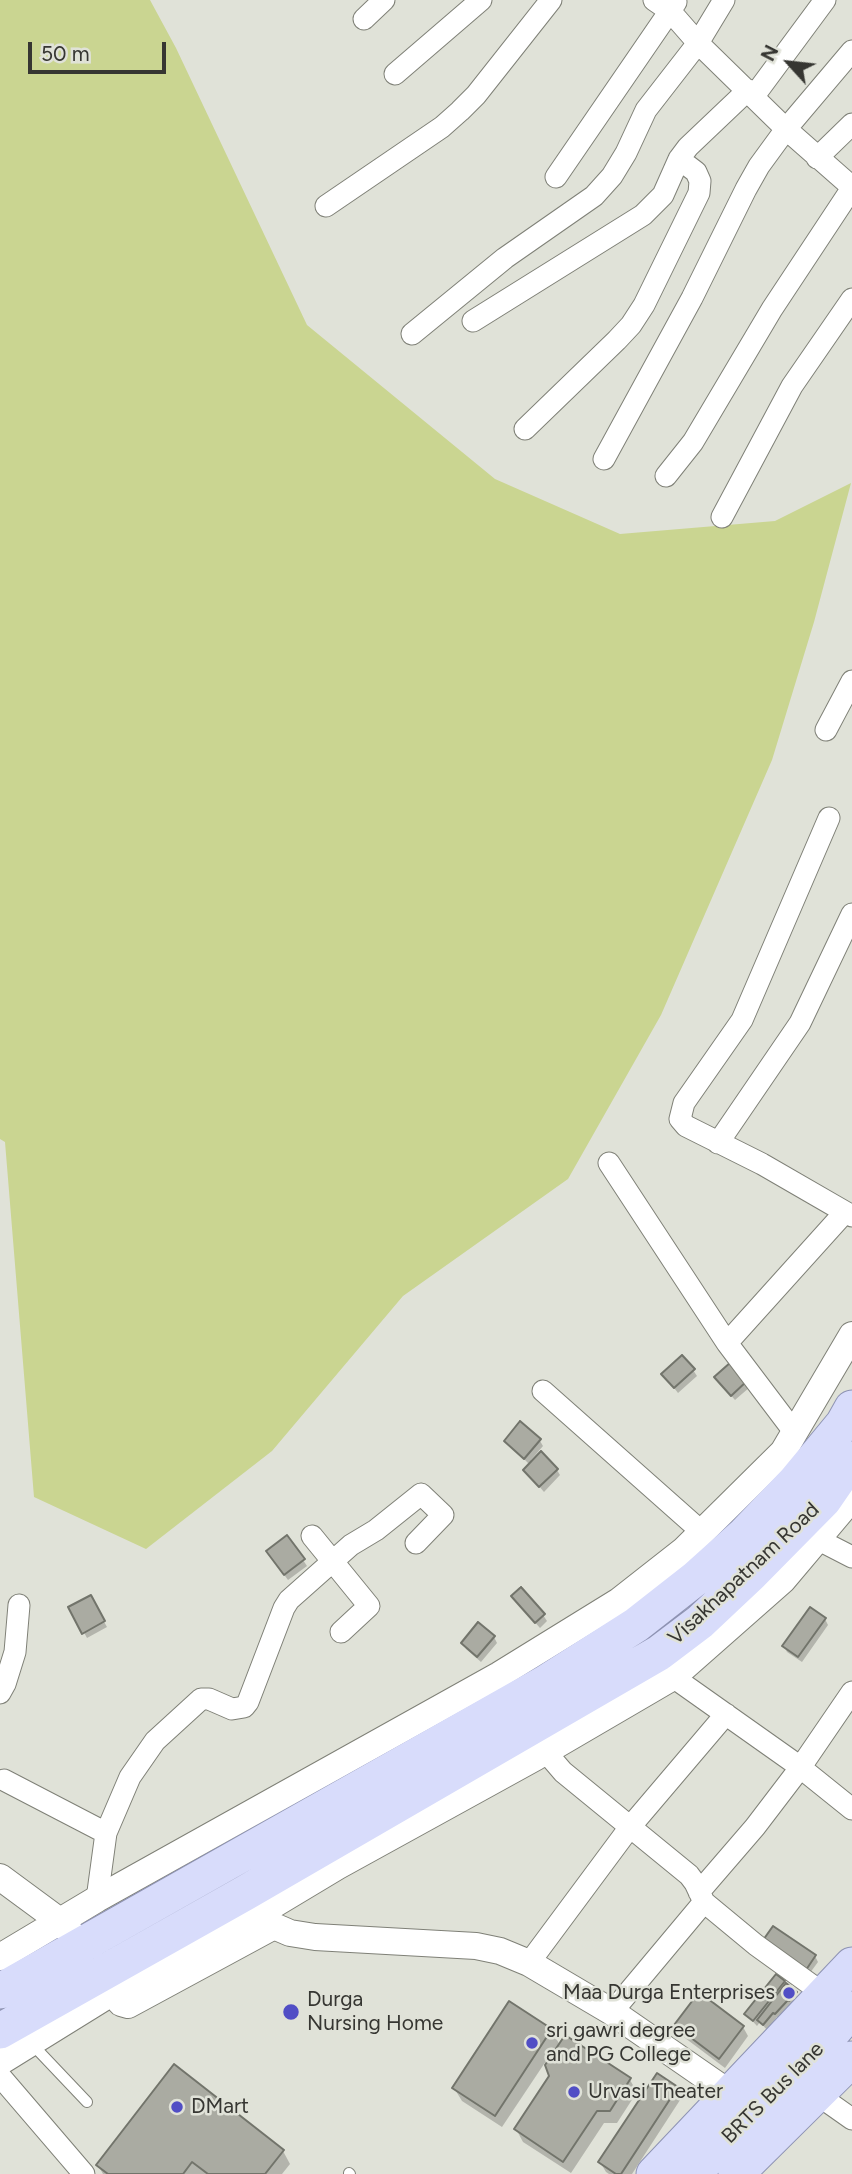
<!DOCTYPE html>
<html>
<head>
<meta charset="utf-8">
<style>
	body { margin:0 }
	#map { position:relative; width:852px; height:2174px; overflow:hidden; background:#e0e2d8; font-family:Figtree,sans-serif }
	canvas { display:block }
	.north { position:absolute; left:754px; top:28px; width:70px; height:70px; -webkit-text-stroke:5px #e0e2d8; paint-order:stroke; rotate:297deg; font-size:19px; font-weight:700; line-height:28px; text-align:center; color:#363632 }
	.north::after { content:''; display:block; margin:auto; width:24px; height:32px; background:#363632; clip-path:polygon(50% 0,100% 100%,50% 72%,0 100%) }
	.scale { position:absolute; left:28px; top:42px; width:138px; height:32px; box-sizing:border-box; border:4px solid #363632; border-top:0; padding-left:9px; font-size:21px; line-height:24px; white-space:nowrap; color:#363632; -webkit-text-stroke:5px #e0e2d8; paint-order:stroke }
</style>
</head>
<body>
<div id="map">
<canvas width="852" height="2174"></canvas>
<div class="north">N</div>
<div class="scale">50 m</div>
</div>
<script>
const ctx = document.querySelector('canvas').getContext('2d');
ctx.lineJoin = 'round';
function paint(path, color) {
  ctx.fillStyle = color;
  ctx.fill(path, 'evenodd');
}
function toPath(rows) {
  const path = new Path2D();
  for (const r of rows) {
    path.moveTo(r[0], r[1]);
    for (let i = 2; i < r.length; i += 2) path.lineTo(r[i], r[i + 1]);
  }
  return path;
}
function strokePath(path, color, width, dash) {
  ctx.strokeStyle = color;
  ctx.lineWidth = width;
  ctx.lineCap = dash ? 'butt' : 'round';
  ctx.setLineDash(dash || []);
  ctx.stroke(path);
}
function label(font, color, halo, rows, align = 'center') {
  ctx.font = font + ' Figtree,sans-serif';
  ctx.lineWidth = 5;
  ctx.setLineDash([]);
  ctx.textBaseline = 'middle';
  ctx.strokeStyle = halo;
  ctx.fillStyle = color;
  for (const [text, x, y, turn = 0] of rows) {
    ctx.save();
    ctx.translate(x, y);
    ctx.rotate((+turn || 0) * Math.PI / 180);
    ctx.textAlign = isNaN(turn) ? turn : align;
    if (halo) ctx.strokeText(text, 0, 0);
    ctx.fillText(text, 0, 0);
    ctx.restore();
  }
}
paint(toPath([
	[0,0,150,0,176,48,307,325,495,479,620,534,775,521,851,483,814,622,772,760,661,1015,568,1179,403,1296,272,1451,146,1549,34,1497,5,1142,0,1139]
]), '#cad591');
paint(toPath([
	[693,1370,697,1376,678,1393,664,1375],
	[746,1381,750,1387,735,1400,720,1383],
	[506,1441,540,1441,543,1446,531,1460,557,1470,560,1475,544,1492,525,1470,530,1465],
	[271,1557,303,1560,307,1566,288,1580],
	[90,1597,107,1627,87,1638,71,1608],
	[517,1602,543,1615,547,1621,540,1628],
	[811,1609,825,1619,828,1625,802,1662,787,1652,784,1646],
	[494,1637,497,1643,481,1662,466,1649,463,1643],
	[774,1928,815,1956,818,1962,807,1977],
	[784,1982,799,1999,779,2019,777,2017,767,2030,760,2022,757,2026,746,2014],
	[676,2025,743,2027,748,2036,725,2068,681,2035],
	[551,2030,560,2045,630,2080,637,2092,617,2123,604,2123,571,2173,523,2142,516,2129,551,2077,546,2061,502,2127,462,2101,454,2088],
	[677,2088,682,2097,632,2174,609,2174,606,2172,600,2162],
	[283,2151,290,2164,282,2174,103,2174,98,2165]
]), '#0003');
const building = toPath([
	[682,1355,695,1369,674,1388,661,1374,682,1355],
	[731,1362,748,1380,731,1396,714,1377,731,1362],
	[520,1421,541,1439,524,1459,504,1441,520,1421],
	[541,1451,558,1469,539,1487,523,1470,541,1451],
	[287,1535,305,1559,284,1575,266,1551,287,1535],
	[521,1587,545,1614,535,1623,511,1596,521,1587],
	[91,1595,105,1621,82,1634,68,1607,91,1595],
	[810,1607,826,1618,798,1657,782,1646,810,1607],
	[478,1622,495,1636,477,1657,461,1643,478,1622],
	[773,1926,816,1955,804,1973,761,1943,773,1926],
	[776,1974,785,1981,753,2021,744,2014,776,1974],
	[786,1983,797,1992,789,2001,788,2000,775,2014,773,2013,763,2025,757,2020,786,1983],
	[699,1992,744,2026,719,2059,674,2025,699,1992],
	[509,2001,552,2029,495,2116,452,2088,509,2001],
	[565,2035,631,2078,610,2111,597,2111,563,2162,514,2129,549,2076,545,2065,565,2035],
	[174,2064,284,2150,265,2174,208,2174,192,2162,183,2174,108,2174,96,2165,174,2064],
	[657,2073,678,2087,621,2174,616,2174,598,2162,657,2073]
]);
paint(building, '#aaaba2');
strokePath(building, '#72746b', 2);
const service = toPath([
	[31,2043,87,2102],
	[349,2173,350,2174]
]);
const minor = toPath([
	[654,0,670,11,698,43,786,129,852,187],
	[364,19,384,0],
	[395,74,481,0],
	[754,96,825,0],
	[817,158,852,124],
	[556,177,676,2],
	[326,206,442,127,460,111,476,95,551,0],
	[473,321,643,215,663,195,679,159,688,147,748,90],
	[412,334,505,258,594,196,612,176,626,153,646,110,698,43,724,0],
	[525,429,617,340,631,325,644,305,699,193,700,181,696,172,679,159],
	[604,459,692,298,746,189,759,166,786,129,852,51],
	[666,476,693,442,772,309,852,188],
	[722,517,792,386,852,299],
	[826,730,852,681],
	[829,818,742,1020,684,1103,680,1119,686,1126,762,1164,852,1216],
	[718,1143,800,1023,852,914],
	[609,1163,727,1343,795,1433],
	[727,1343,845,1212],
	[543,1391,702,1532],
	[312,1536,369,1606,341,1632],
	[817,1539,852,1557],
	[673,1677,796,1764,852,1809],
	[0,1693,5,1684,15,1652,19,1605],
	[545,1751,563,1772,689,1875,695,1883,704,1902,756,1945,824,1994],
	[4,1780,106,1833],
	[699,1892,755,1827,800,1768,852,1692],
	[97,1899,106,1833,130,1777,155,1741,201,1699,209,1699,232,1709,244,1707,248,1702,284,1608,289,1600,351,1545,376,1530,421,1494,443,1515,416,1543],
	[529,1963,630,1827,726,1714],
	[612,2012,704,1902],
	[0,2076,84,2174],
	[808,2088,852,2119]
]);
const tertiary = toPath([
	[0,1877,61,1922,70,1932],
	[253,1917,290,1933,315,1937,476,1946,500,1951,529,1963,612,2012,745,2104],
	[0,1957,97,1899,499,1675,619,1601,684,1550,783,1452,852,1335],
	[105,1980,121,2003,128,2005,274,1926],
	[0,2062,113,1992,253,1917,338,1866,536,1757,673,1677,783,1580,852,1498]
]);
const primary = toPath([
	[0,1991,545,1683,636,1625,696,1578,745,1534,795,1482,843,1424,852,1408],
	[0,2031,245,1893,659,1653,700,1622,751,1574,824,1500,852,1459],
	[654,2174,852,1965],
	[692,2174,804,2066,852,2009],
	[736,2174,852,2059]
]);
strokePath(service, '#7f8077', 12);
strokePath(minor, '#7f8077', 23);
strokePath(tertiary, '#7f8077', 28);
strokePath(primary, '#8e93b3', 37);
strokePath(service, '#fff', 10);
strokePath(minor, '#fff', 21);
strokePath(tertiary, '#fff', 26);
strokePath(primary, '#d8dcfb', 35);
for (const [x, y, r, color] of [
	[789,1993,7,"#514ec5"],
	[291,2012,9,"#514ec5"],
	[532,2043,7,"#514ec5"],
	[574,2092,7,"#514ec5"],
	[177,2107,7,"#514ec5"]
]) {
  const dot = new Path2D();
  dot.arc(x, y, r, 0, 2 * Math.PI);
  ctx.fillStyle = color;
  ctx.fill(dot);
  strokePath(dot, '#e0e2d8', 2.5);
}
label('21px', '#363632', '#e0e2d8', [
	["Visakhapatnam Road",744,1574,-43],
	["BRTS Bus lane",773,2093,-45]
]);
label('21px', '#363632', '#e0e2d8', [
	["Maa Durga Enterprises",775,1993,"right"],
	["Durga",307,2000],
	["Nursing Home",307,2024],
	["sri gawri degree",546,2031],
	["and PG College",546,2055],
	["Urvasi Theater",588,2092],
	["DMart",191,2107]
], 'left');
</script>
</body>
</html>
